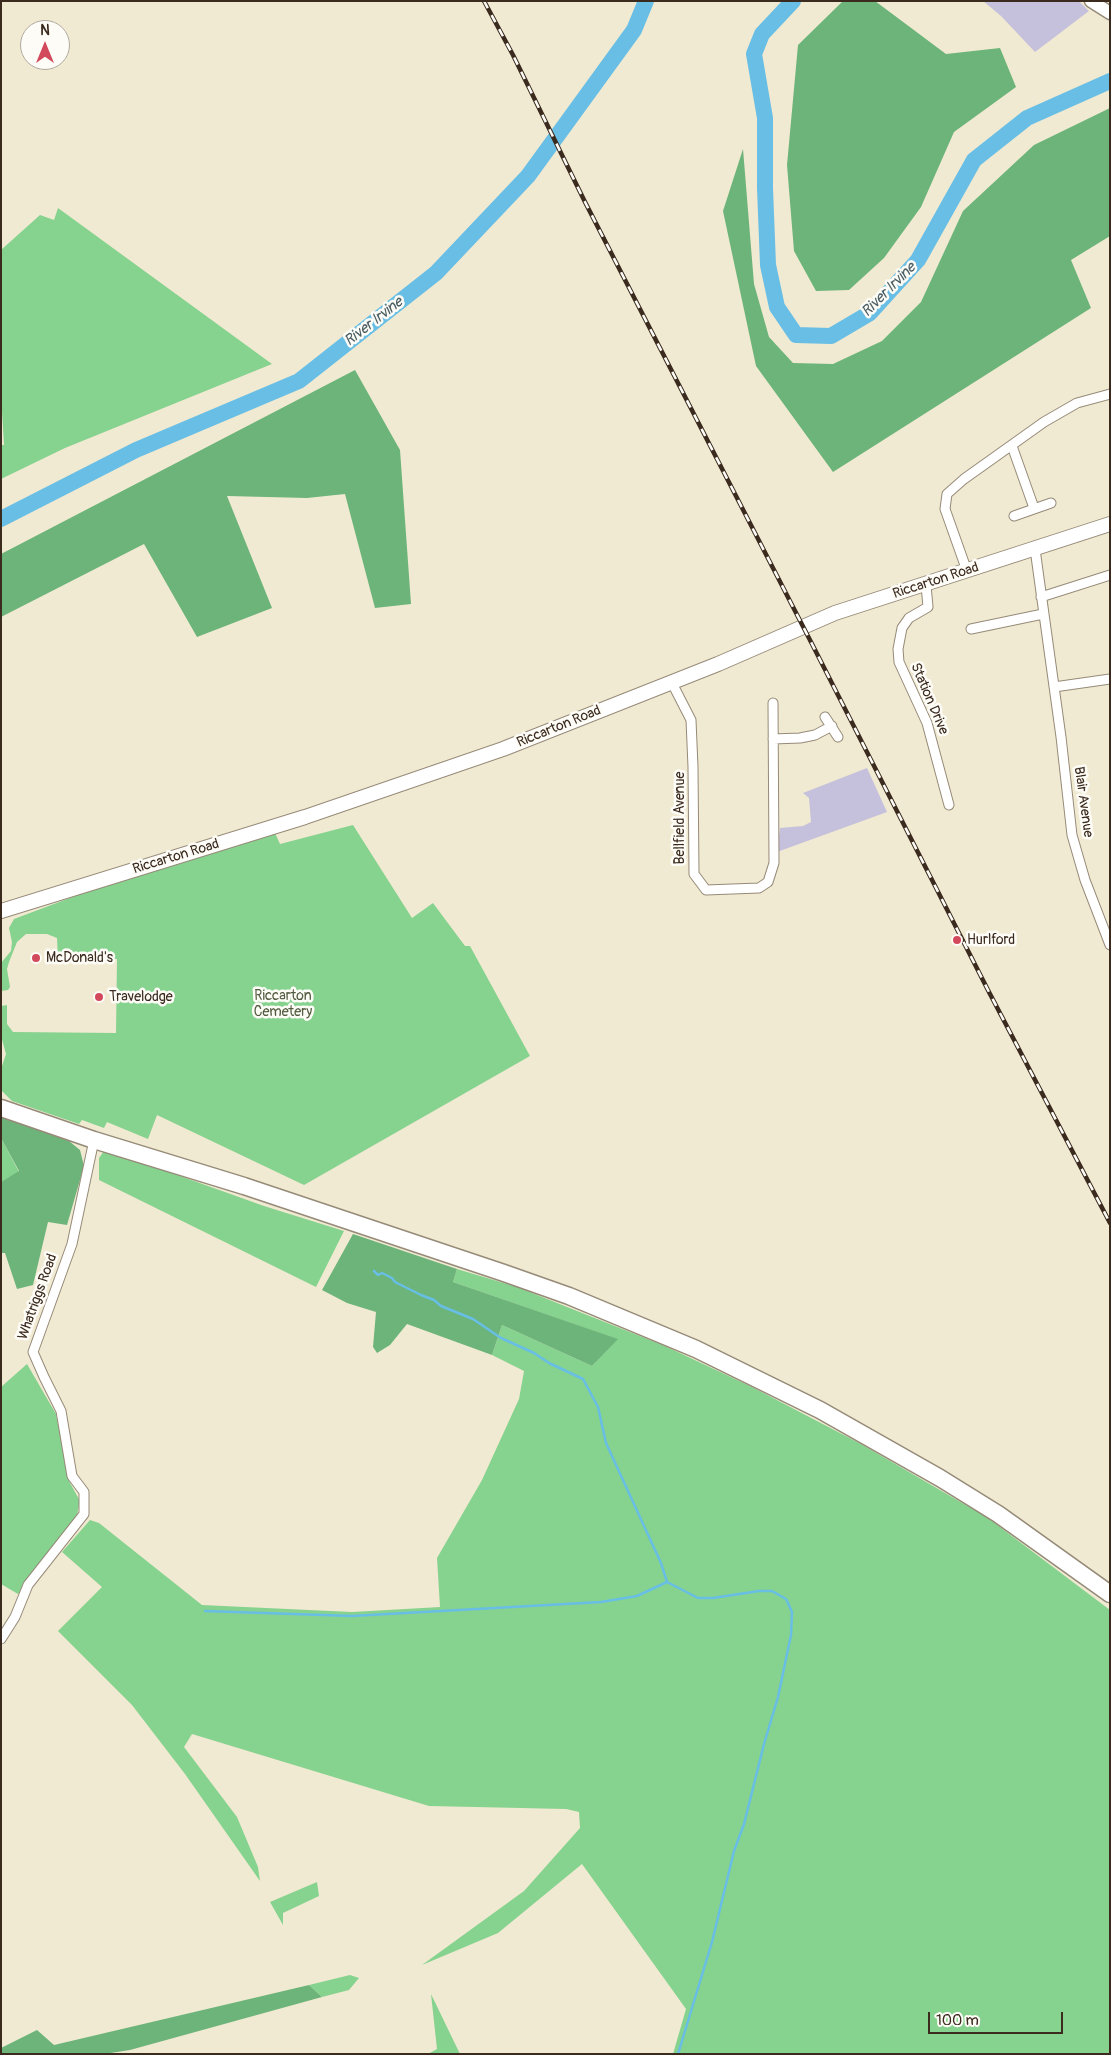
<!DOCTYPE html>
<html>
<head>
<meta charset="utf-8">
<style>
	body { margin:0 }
	#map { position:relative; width:1111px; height:2055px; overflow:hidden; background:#f1ead2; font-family:Pangolin,sans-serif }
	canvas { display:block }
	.frame { position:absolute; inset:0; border:2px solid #3b2a1e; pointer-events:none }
	.north { position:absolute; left:20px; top:20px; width:50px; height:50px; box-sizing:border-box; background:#fdfcf7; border:1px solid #afa8a0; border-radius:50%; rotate:0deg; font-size:14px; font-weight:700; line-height:20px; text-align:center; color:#3b2a1e }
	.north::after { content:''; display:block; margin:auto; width:18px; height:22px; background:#d1495b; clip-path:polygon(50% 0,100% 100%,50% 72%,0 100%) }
	.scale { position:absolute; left:928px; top:2012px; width:135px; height:22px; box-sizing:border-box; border:2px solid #3b2a1e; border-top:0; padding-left:6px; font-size:15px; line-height:18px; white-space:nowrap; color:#3b2a1e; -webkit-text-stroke:4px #fdfcf7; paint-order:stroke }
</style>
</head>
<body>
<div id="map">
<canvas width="1111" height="2055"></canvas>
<div class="frame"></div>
<div class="north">N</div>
<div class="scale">100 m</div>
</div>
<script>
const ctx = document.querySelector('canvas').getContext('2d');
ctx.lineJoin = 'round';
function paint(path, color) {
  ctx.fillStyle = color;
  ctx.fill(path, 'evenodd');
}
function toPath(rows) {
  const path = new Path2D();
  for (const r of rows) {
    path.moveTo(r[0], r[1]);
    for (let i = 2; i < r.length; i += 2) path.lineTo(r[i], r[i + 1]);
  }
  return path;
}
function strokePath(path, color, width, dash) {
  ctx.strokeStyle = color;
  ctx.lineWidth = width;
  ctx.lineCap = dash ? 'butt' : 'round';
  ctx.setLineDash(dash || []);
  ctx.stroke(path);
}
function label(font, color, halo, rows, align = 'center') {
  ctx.font = font + ' Pangolin,sans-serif';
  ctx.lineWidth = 5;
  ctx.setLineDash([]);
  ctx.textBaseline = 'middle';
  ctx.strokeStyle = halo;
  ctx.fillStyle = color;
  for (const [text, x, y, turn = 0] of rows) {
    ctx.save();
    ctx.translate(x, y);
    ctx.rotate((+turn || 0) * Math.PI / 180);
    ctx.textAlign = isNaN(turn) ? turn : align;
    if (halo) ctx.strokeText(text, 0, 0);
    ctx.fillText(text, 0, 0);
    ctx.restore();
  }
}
paint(toPath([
	[983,1,1079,1,1089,11,1035,52,1001,16],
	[867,768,887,812,777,852,780,828,803,826,811,822,809,798,803,793]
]), '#c5c0db');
paint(toPath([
	[58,208,272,364,65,448,1,479,1,445,4,445,1,395,1,250,40,215,54,220],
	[353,825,412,918,433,903,465,946,470,946,530,1056,304,1185,157,1115,148,1139,107,1122,104,1128,82,1120,79,1124,12,1101,1,1090,1,1069,6,1054,1,1036,1,1006,7,1005,7,1024,13,1032,116,1033,117,959,58,958,57,938,47,934,26,934,17,942,9,962,7,969,10,987,8,990,1,991,1,963,11,951,12,942,9,928,14,919,91,890,275,833,280,844],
	[1,1138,19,1172,1,1182],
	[104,1151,113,1152,264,1206,344,1231,316,1287,99,1180,99,1158],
	[457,1269,517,1287,665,1346,752,1387,861,1444,988,1518,1110,1610,1110,2054,673,2054,686,2009,582,1864,498,1933,422,1965,524,1891,580,1828,579,1812,566,1809,429,1806,192,1734,184,1747,237,1817,258,1867,260,1881,185,1774,132,1705,58,1631,102,1587,62,1552,90,1520,99,1523,202,1605,352,1612,440,1607,437,1558,482,1480,519,1399,524,1371,492,1355,502,1325,592,1366,617,1339,453,1282],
	[27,1364,56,1414,69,1481,80,1501,77,1515,18,1594,1,1584,1,1387],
	[317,1882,319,1896,283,1913,283,1925,270,1902],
	[350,1975,359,1978,349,1990,322,1997,309,1985],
	[431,1994,460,2054,428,2054,437,2049]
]), '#86d28f');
paint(toPath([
	[843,1,875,1,946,54,1000,48,1016,87,954,132,921,207,884,258,849,290,816,291,794,251,787,165,798,45],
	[1110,108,1110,236,1071,260,1091,308,833,472,756,366,723,211,743,149,754,284,769,337,793,363,833,364,882,341,921,302,963,211,1034,145],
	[355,370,400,450,411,604,375,608,345,494,307,498,227,496,272,608,197,637,144,544,1,617,1,554],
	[1,1117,69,1141,80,1150,84,1166,67,1225,48,1222,33,1285,17,1289,5,1253,1,1253,1,1182,19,1171,1,1138],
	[353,1234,457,1269,453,1282,618,1339,592,1366,502,1325,492,1355,407,1324,390,1345,377,1353,373,1347,376,1312,347,1303,322,1290],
	[309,1985,322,1997,130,2050,104,2054,1,2054,1,2048,37,2030,54,2045]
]), '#6cb47a');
strokePath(toPath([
	[374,1271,378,1275,382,1273,392,1278,395,1282,421,1295,434,1300,441,1306,473,1319,501,1338,534,1353,549,1363,583,1379,598,1407,606,1443,661,1563,667,1582],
	[205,1611,352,1616,601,1602,637,1596,667,1582,698,1598,713,1598,759,1591,772,1591,786,1599,792,1612,791,1635,778,1697,764,1744,744,1824,734,1851,712,1942,678,2054]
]), '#68bee5', 2.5);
strokePath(toPath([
	[793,1,762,34,754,54,765,118,765,188,768,265,777,307,796,335,831,336,870,313,918,260,974,160,1027,118,1110,81],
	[1,519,136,450,299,381,436,273,528,176,634,30,646,1]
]), '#68bee5', 16);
const street = toPath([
	[1012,446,1034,508],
	[1014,516,1051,503],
	[1035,549,1061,737,1072,835,1085,880,1110,945],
	[967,571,945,509,947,494,964,479,1044,422,1077,403,1110,394],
	[926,585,928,607,909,618,902,628,898,649,899,662,927,723,949,805],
	[1041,597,1110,575],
	[971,629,1043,614],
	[672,683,691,720,693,767,694,874,706,890,759,888,768,882,774,863,773,703],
	[1054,687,1110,679],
	[825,717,838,737],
	[773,739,800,738,815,735,832,726],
	[1,1639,15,1617,28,1585,84,1514,84,1492,72,1476,61,1411,44,1377,33,1352,72,1244,94,1140]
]);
const secondary = toPath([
	[1091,1,1110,13]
]);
const primary = toPath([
	[1,911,305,817,503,749,718,664,835,613,1110,524]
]);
const highway = toPath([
	[1,1108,94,1140,244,1186,504,1273,569,1296,696,1349,820,1410,940,1478,998,1514,1110,1594]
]);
strokePath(street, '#968a78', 11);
strokePath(secondary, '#968a78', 15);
strokePath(primary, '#968a78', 16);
strokePath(highway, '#968a78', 19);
strokePath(street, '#fff', 9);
strokePath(secondary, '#fff', 12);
strokePath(primary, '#fff', 14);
strokePath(highway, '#fff', 16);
const rail = toPath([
	[484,1,513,55,585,202,811,642,990,994,1110,1223]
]);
strokePath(rail, '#3b2a1e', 4.5);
strokePath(rail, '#fdfcf7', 2.5, [8]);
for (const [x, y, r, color] of [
	[957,940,5,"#d1495b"],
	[36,958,5,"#d1495b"],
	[99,997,5,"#d1495b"]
]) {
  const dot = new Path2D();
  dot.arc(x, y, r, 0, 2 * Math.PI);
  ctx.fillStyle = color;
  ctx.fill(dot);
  strokePath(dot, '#fdfcf7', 2);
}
label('14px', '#3b2a1e', '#fdfcf7', [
	["Riccarton Road",936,581,-18],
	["Station Drive",929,699,67],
	["Riccarton Road",559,727,-22],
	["Blair Avenue",1083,802,82],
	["Bellfield Avenue",680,818,-90],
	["Riccarton Road",176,857,-17],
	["Whatriggs Road",38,1297,-70]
]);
label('14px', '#3b2a1e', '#fdfcf7', [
	["Hurlford",967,940],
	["McDonald's",46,958],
	["Travelodge",109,997]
], 'left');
label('14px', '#525c40', '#fdfcf7', [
	["Riccarton",283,996],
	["Cemetery",283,1012]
]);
label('italic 15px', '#4b5e64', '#fdfcf7', [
	["River Irvine",889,290,-45],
	["River Irvine",374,322,-38]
]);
</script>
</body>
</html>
